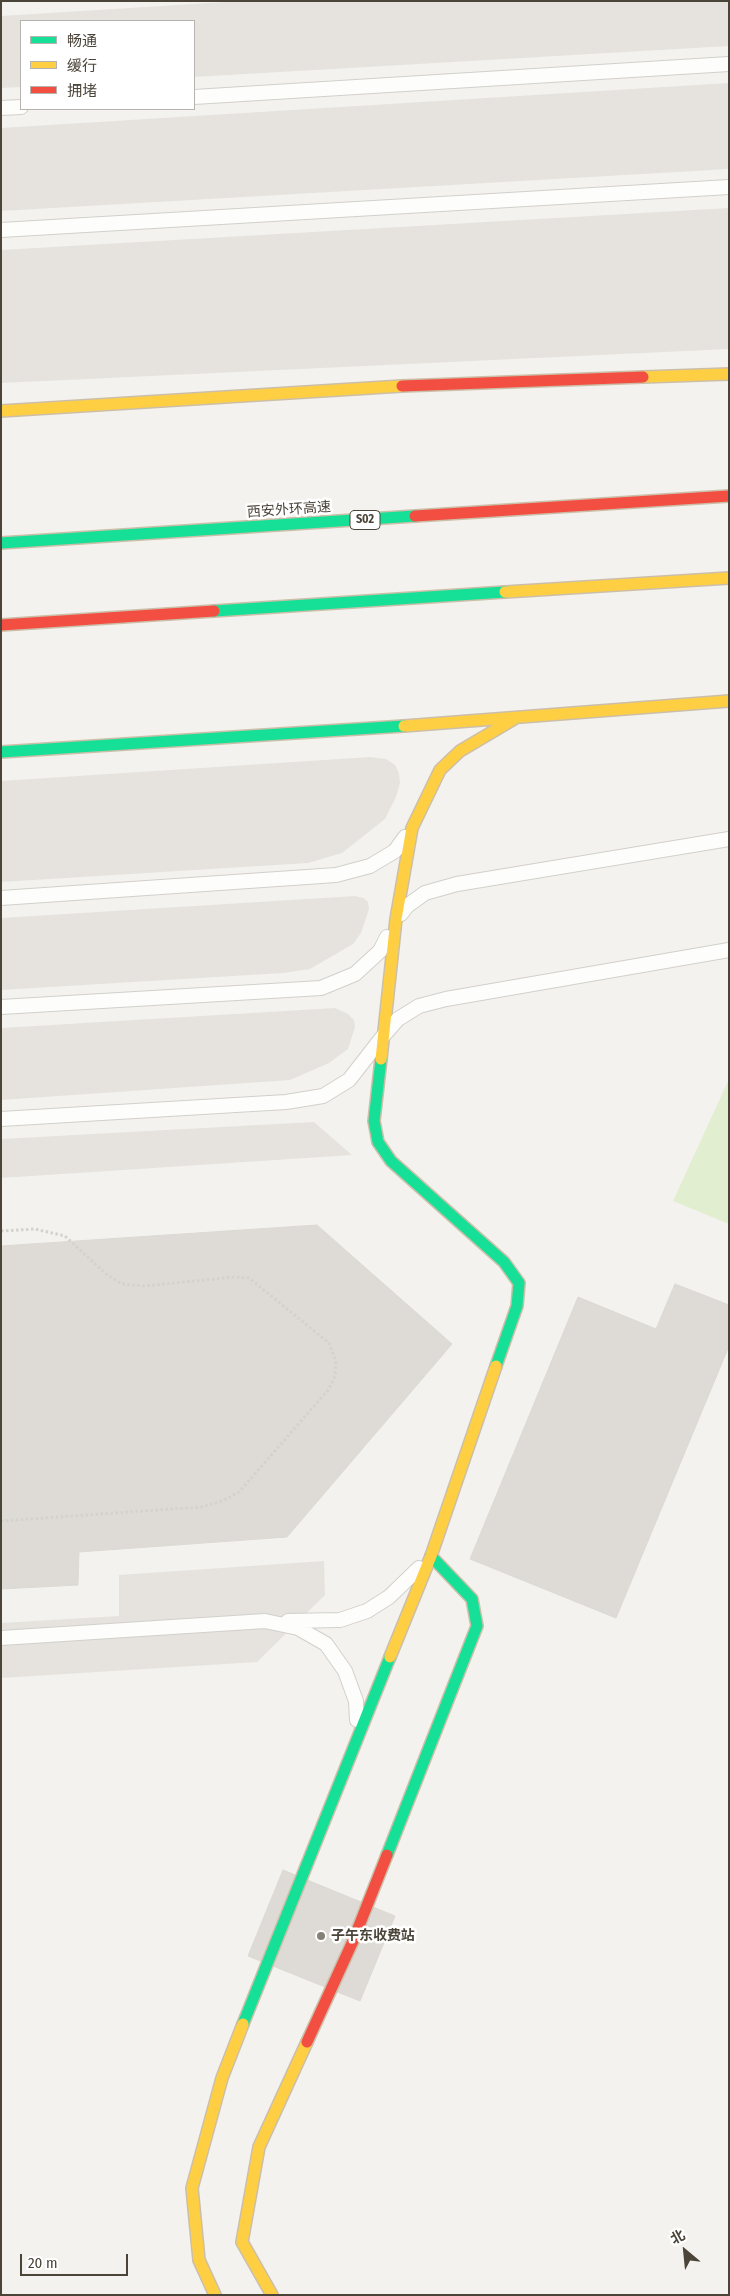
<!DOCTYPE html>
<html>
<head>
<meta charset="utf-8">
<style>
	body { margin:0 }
	#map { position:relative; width:730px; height:2296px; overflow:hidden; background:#f4f2ee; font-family:"Fira Sans Condensed","Noto Sans SC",sans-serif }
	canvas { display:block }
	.frame { position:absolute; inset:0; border:2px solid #4b4439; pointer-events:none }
	.legend { position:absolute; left:20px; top:20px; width:175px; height:90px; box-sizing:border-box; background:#fff; border:1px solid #b7b4b0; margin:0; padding:6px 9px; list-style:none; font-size:15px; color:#4b4439 }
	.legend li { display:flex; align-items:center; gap:10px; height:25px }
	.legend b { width:25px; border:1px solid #b7b4b0 }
	.north { position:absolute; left:660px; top:2226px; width:50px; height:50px; -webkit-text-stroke:4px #fff; paint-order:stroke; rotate:332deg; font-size:14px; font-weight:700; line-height:20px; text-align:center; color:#4b4439 }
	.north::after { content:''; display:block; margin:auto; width:18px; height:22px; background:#4b4439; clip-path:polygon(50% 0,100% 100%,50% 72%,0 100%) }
	.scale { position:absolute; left:20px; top:2254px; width:108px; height:22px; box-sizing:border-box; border:2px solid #4b4439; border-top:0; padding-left:6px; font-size:15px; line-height:18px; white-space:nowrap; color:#4b4439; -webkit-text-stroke:4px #fff; paint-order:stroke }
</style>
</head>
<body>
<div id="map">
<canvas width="730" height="2296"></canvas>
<div class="frame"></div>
<ul class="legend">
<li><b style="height:6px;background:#16e098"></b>畅通</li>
<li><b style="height:6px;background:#ffcf43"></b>缓行</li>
<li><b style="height:6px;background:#f24e42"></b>拥堵</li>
</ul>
<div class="north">北</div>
<div class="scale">20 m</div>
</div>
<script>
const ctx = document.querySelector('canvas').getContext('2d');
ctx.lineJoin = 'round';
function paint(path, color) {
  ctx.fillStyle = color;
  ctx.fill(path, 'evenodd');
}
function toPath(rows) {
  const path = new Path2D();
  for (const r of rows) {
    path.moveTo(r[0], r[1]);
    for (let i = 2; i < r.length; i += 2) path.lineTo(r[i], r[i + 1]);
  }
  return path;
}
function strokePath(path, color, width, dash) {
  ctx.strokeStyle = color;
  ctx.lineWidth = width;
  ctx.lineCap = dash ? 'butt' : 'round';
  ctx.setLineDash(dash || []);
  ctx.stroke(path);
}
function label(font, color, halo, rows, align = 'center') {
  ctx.font = font + ' "Fira Sans Condensed","Noto Sans SC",sans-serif';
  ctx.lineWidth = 5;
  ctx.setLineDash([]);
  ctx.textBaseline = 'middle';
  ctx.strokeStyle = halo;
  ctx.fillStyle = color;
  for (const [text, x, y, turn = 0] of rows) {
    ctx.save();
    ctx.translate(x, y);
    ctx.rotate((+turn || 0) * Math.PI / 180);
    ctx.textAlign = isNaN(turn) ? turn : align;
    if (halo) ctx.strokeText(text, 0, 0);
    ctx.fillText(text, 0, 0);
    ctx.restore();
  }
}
paint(toPath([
	[729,1079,729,1224,673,1201]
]), '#e1eecf');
paint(toPath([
	[242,1,729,1,729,46,194,77,194,21,21,21,21,87,1,88,1,16],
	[729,83,729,169,1,211,1,128],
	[729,208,729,349,1,383,1,250],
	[370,757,386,759,395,765,399,773,400,783,396,797,385,819,342,853,308,863,1,882,1,781],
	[355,896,364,898,368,902,369,909,361,933,353,944,310,969,283,973,1,990,1,918],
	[335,1008,348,1014,354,1020,355,1027,348,1049,329,1063,290,1080,1,1100,1,1028],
	[314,1122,352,1155,1,1178,1,1139],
	[324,1561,325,1595,257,1662,1,1678,1,1623,119,1616,119,1575]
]), '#e6e3df');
const building = toPath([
	[317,1225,452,1344,287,1537,79,1552,78,1585,1,1589,1,1246,317,1225],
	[675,1284,729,1305,729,1346,616,1618,470,1559,578,1297,656,1329,675,1284],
	[283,1870,395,1916,360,2001,248,1956,283,1870]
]);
paint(building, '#dedbd6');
strokePath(building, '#dcd9d4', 1);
const lane = toPath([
	[194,97,729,64],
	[1,108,21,107],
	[1,230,729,187],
	[1,898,336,875,370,866,395,851,405,837],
	[401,914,407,906,425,893,457,884,729,839],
	[1,1007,321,988,355,974,380,951,387,937],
	[1,1119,286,1102,323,1096,349,1080,384,1035,398,1019,419,1006,446,999,729,950],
	[288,1621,340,1620,367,1611,389,1597,419,1568],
	[1,1638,265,1621,298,1628,326,1644,345,1671,356,1701,357,1720]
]);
const fast = toPath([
	[1,543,415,516],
	[214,611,505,592],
	[1,752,404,726],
	[381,1059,374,1121,378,1142,391,1161,504,1262,519,1283,517,1306,496,1366],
	[387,1855,477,1626,472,1599,431,1556],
	[243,2024,390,1657]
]);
const slow = toPath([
	[643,377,729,374],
	[1,411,402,386],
	[505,592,729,578],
	[404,726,729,701],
	[381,1059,396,919,412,828,440,770,460,751,514,719],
	[390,1657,431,1556,496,1366],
	[215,2295,199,2260,192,2188,222,2078,243,2024],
	[272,2295,242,2242,259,2147,307,2042]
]);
const jam = toPath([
	[402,386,643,377],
	[415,516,729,496],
	[1,625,214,611],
	[307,2042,353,1941,387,1855]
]);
strokePath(lane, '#d2d0cb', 16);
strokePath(fast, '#ccbfa9', 14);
strokePath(slow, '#ccbfa9', 14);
strokePath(jam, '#ccbfa9', 14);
strokePath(toPath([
	[1,1231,35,1229,65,1236,106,1274,122,1284,145,1286,235,1277,249,1278,329,1343,336,1361,335,1376,329,1389,239,1492,222,1501,201,1507,1,1521]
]), '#d3d2cc', 3, [2.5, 2.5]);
strokePath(lane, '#fdfdfc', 14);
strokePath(fast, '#16e098', 11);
strokePath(slow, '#ffcf43', 11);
strokePath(jam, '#f24e42', 11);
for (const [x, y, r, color] of [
	[321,1936,5,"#868178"]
]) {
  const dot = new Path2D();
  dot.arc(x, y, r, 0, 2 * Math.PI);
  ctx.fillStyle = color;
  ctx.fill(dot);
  strokePath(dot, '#fff', 2);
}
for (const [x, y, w] of [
	[365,520,30]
]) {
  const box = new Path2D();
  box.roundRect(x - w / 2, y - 9.5, w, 19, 4);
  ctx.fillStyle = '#fff';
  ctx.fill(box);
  strokePath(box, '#4b4439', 1);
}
label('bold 12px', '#4b4439', null, [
	["S02",365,520]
]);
label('14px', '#4b4439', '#fff', [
	["西安外环高速",289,510,-4]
]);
label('bold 14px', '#4b4439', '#fff', [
	["子午东收费站",331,1936]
], 'left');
</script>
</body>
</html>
